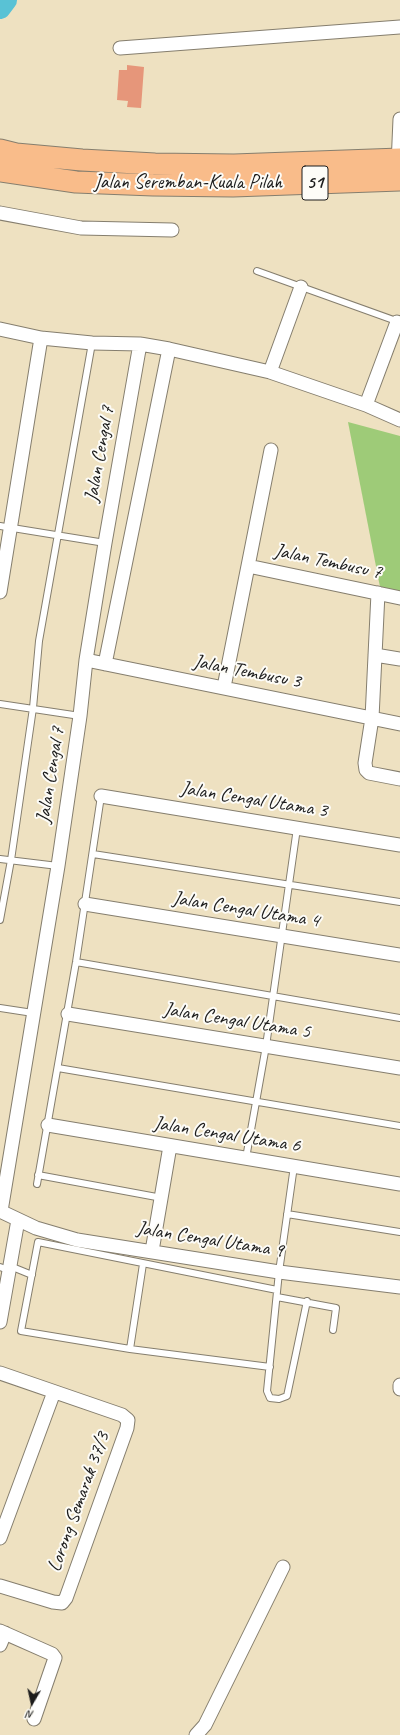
<!DOCTYPE html>
<html>
<head>
<meta charset="utf-8">
<style>
	body { margin:0 }
	#map { position:relative; width:400px; height:1735px; overflow:hidden; background:#eee1c1; font-family:Caveat,sans-serif }
	canvas { display:block }
	.north { position:absolute; left:12px; top:1683px; width:40px; height:40px; -webkit-text-stroke:3px #fdfcf7; paint-order:stroke; rotate:189deg; font-size:11px; font-weight:700; line-height:16px; text-align:center; color:#1c1c1c }
	.north::after { content:''; display:block; margin:auto; width:14px; height:18px; background:#1c1c1c; clip-path:polygon(50% 0,100% 100%,50% 72%,0 100%) }
</style>
</head>
<body>
<div id="map">
<canvas width="400" height="1735"></canvas>
<div class="north">N</div>
</div>
<script>
const ctx = document.querySelector('canvas').getContext('2d');
ctx.lineJoin = 'round';
function paint(path, color) {
  ctx.fillStyle = color;
  ctx.fill(path, 'evenodd');
}
function toPath(rows) {
  const path = new Path2D();
  for (const r of rows) {
    path.moveTo(r[0], r[1]);
    for (let i = 2; i < r.length; i += 2) path.lineTo(r[i], r[i + 1]);
  }
  return path;
}
function strokePath(path, color, width, dash) {
  ctx.strokeStyle = color;
  ctx.lineWidth = width;
  ctx.lineCap = dash ? 'butt' : 'round';
  ctx.setLineDash(dash || []);
  ctx.stroke(path);
}
function label(font, color, halo, rows, align = 'center') {
  ctx.font = font + ' Caveat,sans-serif';
  ctx.lineWidth = 4;
  ctx.setLineDash([]);
  ctx.textBaseline = 'middle';
  ctx.strokeStyle = halo;
  ctx.fillStyle = color;
  for (const [text, x, y, turn = 0] of rows) {
    ctx.save();
    ctx.translate(x, y);
    ctx.rotate((+turn || 0) * Math.PI / 180);
    ctx.textAlign = isNaN(turn) ? turn : align;
    if (halo) ctx.strokeText(text, 0, 0);
    ctx.fillText(text, 0, 0);
    ctx.restore();
  }
}
paint(toPath([
	[348,422,400,436,400,591,380,587]
]), '#9ecb78');
strokePath(toPath([
	[0,8,6,0]
]), '#59c2d5', 22);
paint(toPath([
	[127,65,144,67,141,108,127,107,128,101,117,100,119,70,127,70]
]), '#e6967a');
const service = toPath([
	[257,271,399,322],
	[0,526,105,543],
	[0,704,80,716],
	[93,854,400,902],
	[0,859,58,866],
	[0,920,11,860,33,708,39,641,92,343],
	[76,962,400,1018],
	[0,1008,33,1013],
	[58,1068,400,1126],
	[246,1158,266,1046,297,828],
	[294,1166,279,1272,267,1391,270,1398,279,1399,287,1396,307,1301],
	[38,1175,162,1198],
	[37,1184,76,962,101,796],
	[287,1214,400,1232],
	[10,1266,32,1275],
	[0,1267,9,1270],
	[277,1297,336,1308,333,1330],
	[130,1349,143,1264],
	[270,1367,130,1349,21,1331,38,1242,277,1290]
]);
const minor = toPath([
	[120,48,400,27],
	[398,165,400,119],
	[0,213,81,228,172,230],
	[0,329,41,338,92,343,140,344,169,349,270,372,366,405,400,420],
	[270,372,301,287],
	[366,405,397,322],
	[248,566,400,598],
	[0,592,41,338],
	[378,593,372,718,365,763,366,770,369,773,400,779],
	[375,655,400,659],
	[86,660,400,724],
	[105,664,169,349],
	[224,687,271,450],
	[101,796,400,845],
	[85,904,400,955],
	[68,1014,400,1068],
	[48,1125,400,1184],
	[0,1211,36,1228,77,1240,279,1272,400,1287],
	[1,1211,58,866,80,716,86,660,105,543,140,344],
	[152,1251,170,1146],
	[0,1322,18,1220],
	[0,1373,122,1415,128,1420,127,1428,66,1598,62,1603,53,1602,0,1586],
	[400,1385,400,1389],
	[0,1538,54,1392],
	[0,1631,52,1654,55,1658,34,1719],
	[0,1645,5,1633],
	[196,1735,205,1725,283,1567]
]);
const trunk = toPath([
	[0,150,16,154,82,160,155,164,234,165,400,159],
	[0,171,76,182,153,185,233,186,400,180]
]);
strokePath(service, '#857e6e', 8);
strokePath(minor, '#857e6e', 15);
strokePath(trunk, '#857e6e', 23);
strokePath(service, '#fff', 6);
strokePath(minor, '#fff', 13);
strokePath(trunk, '#f9bc8a', 21);
for (const [x, y, w] of [
	[315,183,26]
]) {
  const box = new Path2D();
  box.roundRect(x - w / 2, y - 17, w, 34, 3);
  ctx.fillStyle = '#fdfcf7';
  ctx.fill(box);
  strokePath(box, '#1c1c1c', 1);
}
label('bold 19px', '#1c1c1c', null, [
	["51",315,183]
]);
label('20px', '#1c1c1c', '#fdfcf7', [
	["Jalan Seremban-Kuala Pilah",188,183],
	["Jalan Cengal 7",100,454,-80],
	["Jalan Tembusu 7",328,562,12],
	["Jalan Tembusu 3",247,672,11],
	["Jalan Cengal 7",51,775,-81],
	["Jalan Cengal Utama 3",254,800,9],
	["Jalan Cengal Utama 4",246,910,9],
	["Jalan Cengal Utama 5",237,1021,9],
	["Jalan Cengal Utama 6",227,1135,9],
	["Jalan Cengal Utama 9",210,1240,9],
	["Lorong Semarak 37/3",79,1502,-70]
]);
</script>
</body>
</html>
